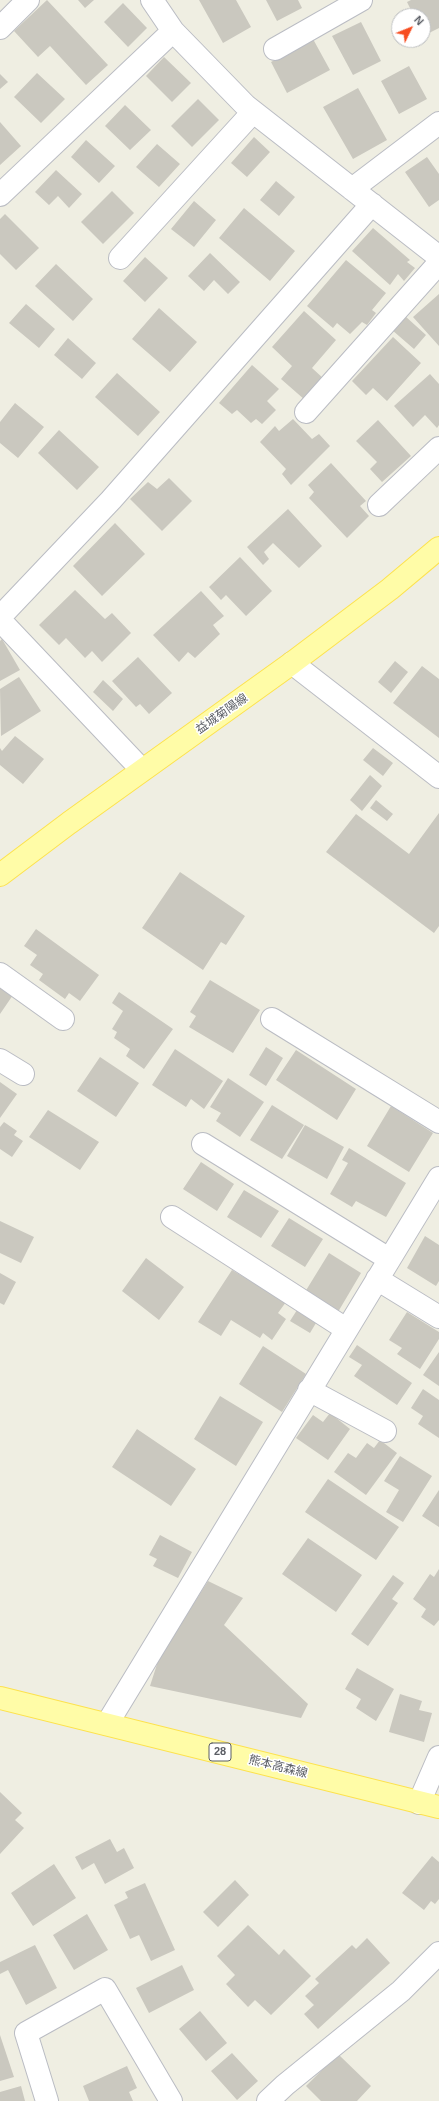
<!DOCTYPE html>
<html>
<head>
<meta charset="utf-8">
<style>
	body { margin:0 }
	#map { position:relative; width:439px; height:2101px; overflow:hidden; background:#efeee2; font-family:Arial,sans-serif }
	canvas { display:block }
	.north { position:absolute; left:391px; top:8px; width:40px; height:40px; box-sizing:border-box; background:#fff; border:1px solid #bdbfc1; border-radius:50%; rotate:47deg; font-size:11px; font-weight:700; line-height:16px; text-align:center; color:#5b5e65 }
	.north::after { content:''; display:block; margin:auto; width:14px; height:18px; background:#f74d20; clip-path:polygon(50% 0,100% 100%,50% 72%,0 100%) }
</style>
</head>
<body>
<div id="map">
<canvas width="439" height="2101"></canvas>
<div class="north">N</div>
</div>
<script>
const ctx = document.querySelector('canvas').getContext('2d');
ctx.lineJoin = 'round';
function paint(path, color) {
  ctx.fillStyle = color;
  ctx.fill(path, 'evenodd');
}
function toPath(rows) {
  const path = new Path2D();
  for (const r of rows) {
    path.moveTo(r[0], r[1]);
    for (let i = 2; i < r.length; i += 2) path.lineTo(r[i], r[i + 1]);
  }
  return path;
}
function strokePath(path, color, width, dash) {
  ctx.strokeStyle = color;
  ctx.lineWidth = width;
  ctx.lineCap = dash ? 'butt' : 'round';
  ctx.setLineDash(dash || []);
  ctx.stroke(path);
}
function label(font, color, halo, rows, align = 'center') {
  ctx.font = font + ' Arial,"Noto Sans JP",sans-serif';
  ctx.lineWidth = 3;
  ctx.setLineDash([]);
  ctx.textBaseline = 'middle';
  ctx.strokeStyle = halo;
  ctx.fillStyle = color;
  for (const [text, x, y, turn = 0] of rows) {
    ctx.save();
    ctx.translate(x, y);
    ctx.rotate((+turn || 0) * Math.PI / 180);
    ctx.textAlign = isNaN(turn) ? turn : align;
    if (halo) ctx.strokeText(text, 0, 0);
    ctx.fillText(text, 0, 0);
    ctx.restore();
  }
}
paint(toPath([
	[47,0,108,65,86,85,50,46,38,57,14,31],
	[78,0,94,0,85,8],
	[199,0,236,0,251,27,223,43],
	[266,0,298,0,302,8,277,21],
	[411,0,439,0,439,28,425,35,423,31,423,16,414,16,407,2],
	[123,3,147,28,128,47,104,22],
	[361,22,381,61,353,75,332,36],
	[313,39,330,70,287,93,271,62],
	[164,57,191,83,172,102,146,76],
	[409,66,427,99,399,114,381,81],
	[37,73,65,99,41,123,14,97],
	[0,74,8,82,0,89],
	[358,88,387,140,353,159,323,107],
	[198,99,219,120,192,147,171,126],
	[125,105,151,130,130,150,105,126],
	[0,122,21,146,0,165],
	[254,137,270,152,247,177,231,163],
	[86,140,115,166,99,183,71,157],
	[157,144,180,164,159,187,136,167],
	[427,157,439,174,439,200,429,207,405,172],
	[56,170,82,194,69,208,58,196,49,205,35,192],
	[276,181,295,197,279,216,260,200],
	[112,191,134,213,103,244,81,222],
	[194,201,216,220,194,247,171,229],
	[244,208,295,251,270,281,219,238],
	[5,214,39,248,16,270,0,254,0,219],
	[373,228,410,260,407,262,415,268,404,281,398,274,390,285,352,251],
	[210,253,240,282,228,294,214,280,204,291,188,276],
	[145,257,168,278,145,302,123,281],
	[346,260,386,293,372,310,376,313,367,325,362,322,350,334,337,323,333,328,307,306],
	[56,264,93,299,73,321,35,286],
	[439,294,439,346,413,317],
	[26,304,55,329,39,348,9,323],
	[159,308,197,342,170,372,132,339],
	[304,311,336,340,312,368,324,379,305,400,281,379,292,366,272,347],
	[405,316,426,335,414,349,392,330],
	[393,337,421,363,387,401,373,388,366,395,352,381],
	[68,338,96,363,82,379,54,355],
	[252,365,279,389,267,401,276,410,262,424,256,419,251,423,237,410,232,414,219,403],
	[117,373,160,412,138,436,95,397],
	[430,374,439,384,439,425,437,428,425,415,413,427,394,406],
	[15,403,44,427,18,458,0,443,0,422],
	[293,419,312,439,319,434,330,446,291,485,282,474,286,469,260,442,275,426,279,431],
	[378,420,411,456,382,482,370,469,377,462,356,441],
	[59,430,99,467,77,490,38,453],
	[331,463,366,501,360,506,369,516,347,538,309,498,314,492,308,485],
	[169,478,192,501,162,531,130,499,148,482,157,489],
	[288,509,322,546,299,568,273,543,264,552,269,559,263,565,247,547],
	[115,523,145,554,102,596,73,566],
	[240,557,272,591,246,616,226,595,221,600,209,587],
	[75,590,105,619,112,613,131,633,102,662,92,651,85,658,66,638,59,645,39,625],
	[201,591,224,616,213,625,220,634,195,658,188,652,179,662,153,635],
	[2,639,20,670,0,681,0,641],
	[138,657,172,693,149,714,140,704,136,707,112,681],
	[395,661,408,672,391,693,378,682],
	[422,666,439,679,439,738,393,703],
	[19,677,41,711,1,736,0,689],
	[103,680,123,699,113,711,93,692],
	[15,736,44,759,23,784,0,765,0,748,2,751],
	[373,748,393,763,383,776,363,760],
	[370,775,382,786,362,811,350,800],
	[376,800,393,814,387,821,370,808],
	[439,813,439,926,434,933,326,852,356,814,409,854],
	[180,872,245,916,226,945,221,942,203,970,142,928],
	[36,929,99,975,80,1001,69,993,65,999,39,980,43,974,30,965,37,955,24,946],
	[210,980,260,1010,233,1053,189,1027,196,1016,190,1012],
	[0,986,13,995,0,1014],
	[119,992,173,1029,144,1069,126,1056,130,1049,114,1038,117,1032,112,1029,123,1011,112,1003],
	[266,1047,283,1058,266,1086,249,1075],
	[175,1049,223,1081,204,1109,191,1099,186,1107,152,1085],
	[296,1050,356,1089,337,1120,276,1080],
	[100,1057,139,1083,116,1117,77,1091],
	[228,1078,264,1102,240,1137,216,1121,221,1113,210,1107],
	[0,1082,17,1094,0,1118],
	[272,1105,304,1125,282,1159,250,1140],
	[391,1106,433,1133,409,1172,367,1146],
	[48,1110,99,1142,80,1170,29,1137],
	[4,1122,17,1131,14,1135,23,1141,12,1157,0,1149,0,1127],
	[305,1125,344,1147,327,1179,287,1156],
	[349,1148,406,1183,386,1217,356,1201,352,1207,330,1194,348,1163,342,1160],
	[201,1162,234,1184,217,1211,183,1189],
	[244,1190,279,1211,261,1238,227,1217],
	[289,1218,323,1239,305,1267,271,1246],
	[0,1221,34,1237,21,1263,0,1253],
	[425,1236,439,1245,439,1281,436,1286,407,1268],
	[329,1253,361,1273,338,1312,305,1292],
	[146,1258,184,1287,159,1320,122,1291],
	[232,1270,286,1302,278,1313,286,1319,272,1340,263,1333,260,1338,231,1320,221,1336,198,1322],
	[0,1273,16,1282,4,1305,0,1303],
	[297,1310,316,1323,310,1333,290,1321],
	[407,1312,439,1332,439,1339,420,1369,397,1354,402,1348,389,1340],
	[357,1345,412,1383,397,1405,354,1376,362,1365,349,1357],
	[263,1346,306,1374,282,1412,239,1384],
	[439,1352,439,1386,423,1375],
	[423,1389,439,1400,439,1438,418,1424,423,1416,411,1408],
	[220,1396,263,1422,236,1466,194,1439],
	[330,1413,350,1429,328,1460,296,1438,313,1415,323,1422],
	[137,1429,196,1469,171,1506,112,1467],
	[380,1440,397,1453,366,1495,334,1472,348,1453,356,1458,367,1443,374,1448],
	[400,1456,432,1476,403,1522,386,1512,399,1490,384,1481],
	[328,1479,399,1527,376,1560,305,1512],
	[439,1490,439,1527,422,1516],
	[160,1535,192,1552,178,1578,153,1566,157,1559,149,1555],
	[308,1538,362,1575,336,1612,282,1574],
	[439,1569,439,1620,434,1626,421,1617,426,1609,413,1599,430,1574,434,1577],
	[393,1575,404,1583,392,1599,398,1603,368,1646,351,1634],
	[208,1581,243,1598,224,1625,308,1704,301,1718,150,1686,159,1658],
	[357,1668,394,1689,376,1721,356,1708,361,1699,345,1689],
	[400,1694,422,1701,419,1710,432,1713,424,1742,389,1732],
	[0,1792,22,1813,15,1820,24,1828,0,1854],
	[110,1839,117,1852,124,1848,134,1868,105,1884,94,1863,82,1870,75,1857],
	[432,1856,439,1862,439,1899,435,1904,431,1901,424,1910,402,1893],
	[54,1864,76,1898,33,1926,11,1893],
	[235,1880,249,1895,218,1927,203,1912],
	[145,1883,175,1950,151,1961,139,1935,130,1939,114,1905,128,1898,125,1892],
	[87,1914,108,1950,74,1970,53,1935],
	[248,1925,279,1955,284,1949,311,1976,271,2015,255,2000,248,2007,226,1984,235,1975,217,1956],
	[367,1938,390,1963,318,2029,304,2014,314,2005,305,1996,319,1983,315,1979,352,1945,356,1949],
	[35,1945,57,1988,26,2005,8,1970,0,1974,0,1962],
	[182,1965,194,1990,149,2013,136,1988],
	[200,2011,227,2043,206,2061,179,2029],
	[0,2035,14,2077,0,2081],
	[232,2053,258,2081,237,2100,211,2071],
	[338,2054,371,2086,357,2101,321,2101,306,2086],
	[127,2066,137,2088,129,2092,133,2101,89,2101,83,2086],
	[21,2086,25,2101,0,2101,0,2092]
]), '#cac8bf');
const minor = toPath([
	[152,0,173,31,246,106,439,257],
	[0,28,28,0],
	[275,49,361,0],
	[352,189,439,123],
	[0,195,173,31],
	[120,258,253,112],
	[306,412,439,263],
	[379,505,439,448],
	[0,617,111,500,372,204],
	[0,620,142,770],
	[292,663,439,777],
	[0,974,63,1019],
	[272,1019,439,1122],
	[0,1060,23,1074],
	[203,1144,389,1259],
	[172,1217,346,1329],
	[377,1279,439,1317],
	[309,1390,385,1431],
	[107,1724,439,1178],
	[419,1803,439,1757],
	[47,2101,26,2033,105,1989,171,2101],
	[268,2101,285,2085,401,1991,439,1953]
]);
const major = toPath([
	[0,875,69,823,292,663,390,589,439,548],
	[0,1698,439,1807]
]);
strokePath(minor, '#babcc3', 24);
strokePath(major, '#fde24e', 24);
strokePath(minor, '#fff', 22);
strokePath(major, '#fffca7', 22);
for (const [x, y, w] of [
	[220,1752,22]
]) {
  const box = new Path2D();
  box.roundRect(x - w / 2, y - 9, w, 18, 3);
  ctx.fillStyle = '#fff';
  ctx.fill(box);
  strokePath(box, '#5b5e65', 1);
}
label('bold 11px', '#5b5e65', null, [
	["28",220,1752]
]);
label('12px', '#5b5e65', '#fff', [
	["益城菊陽線",222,714,-35],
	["熊本高森線",278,1767,14]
]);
</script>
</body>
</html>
